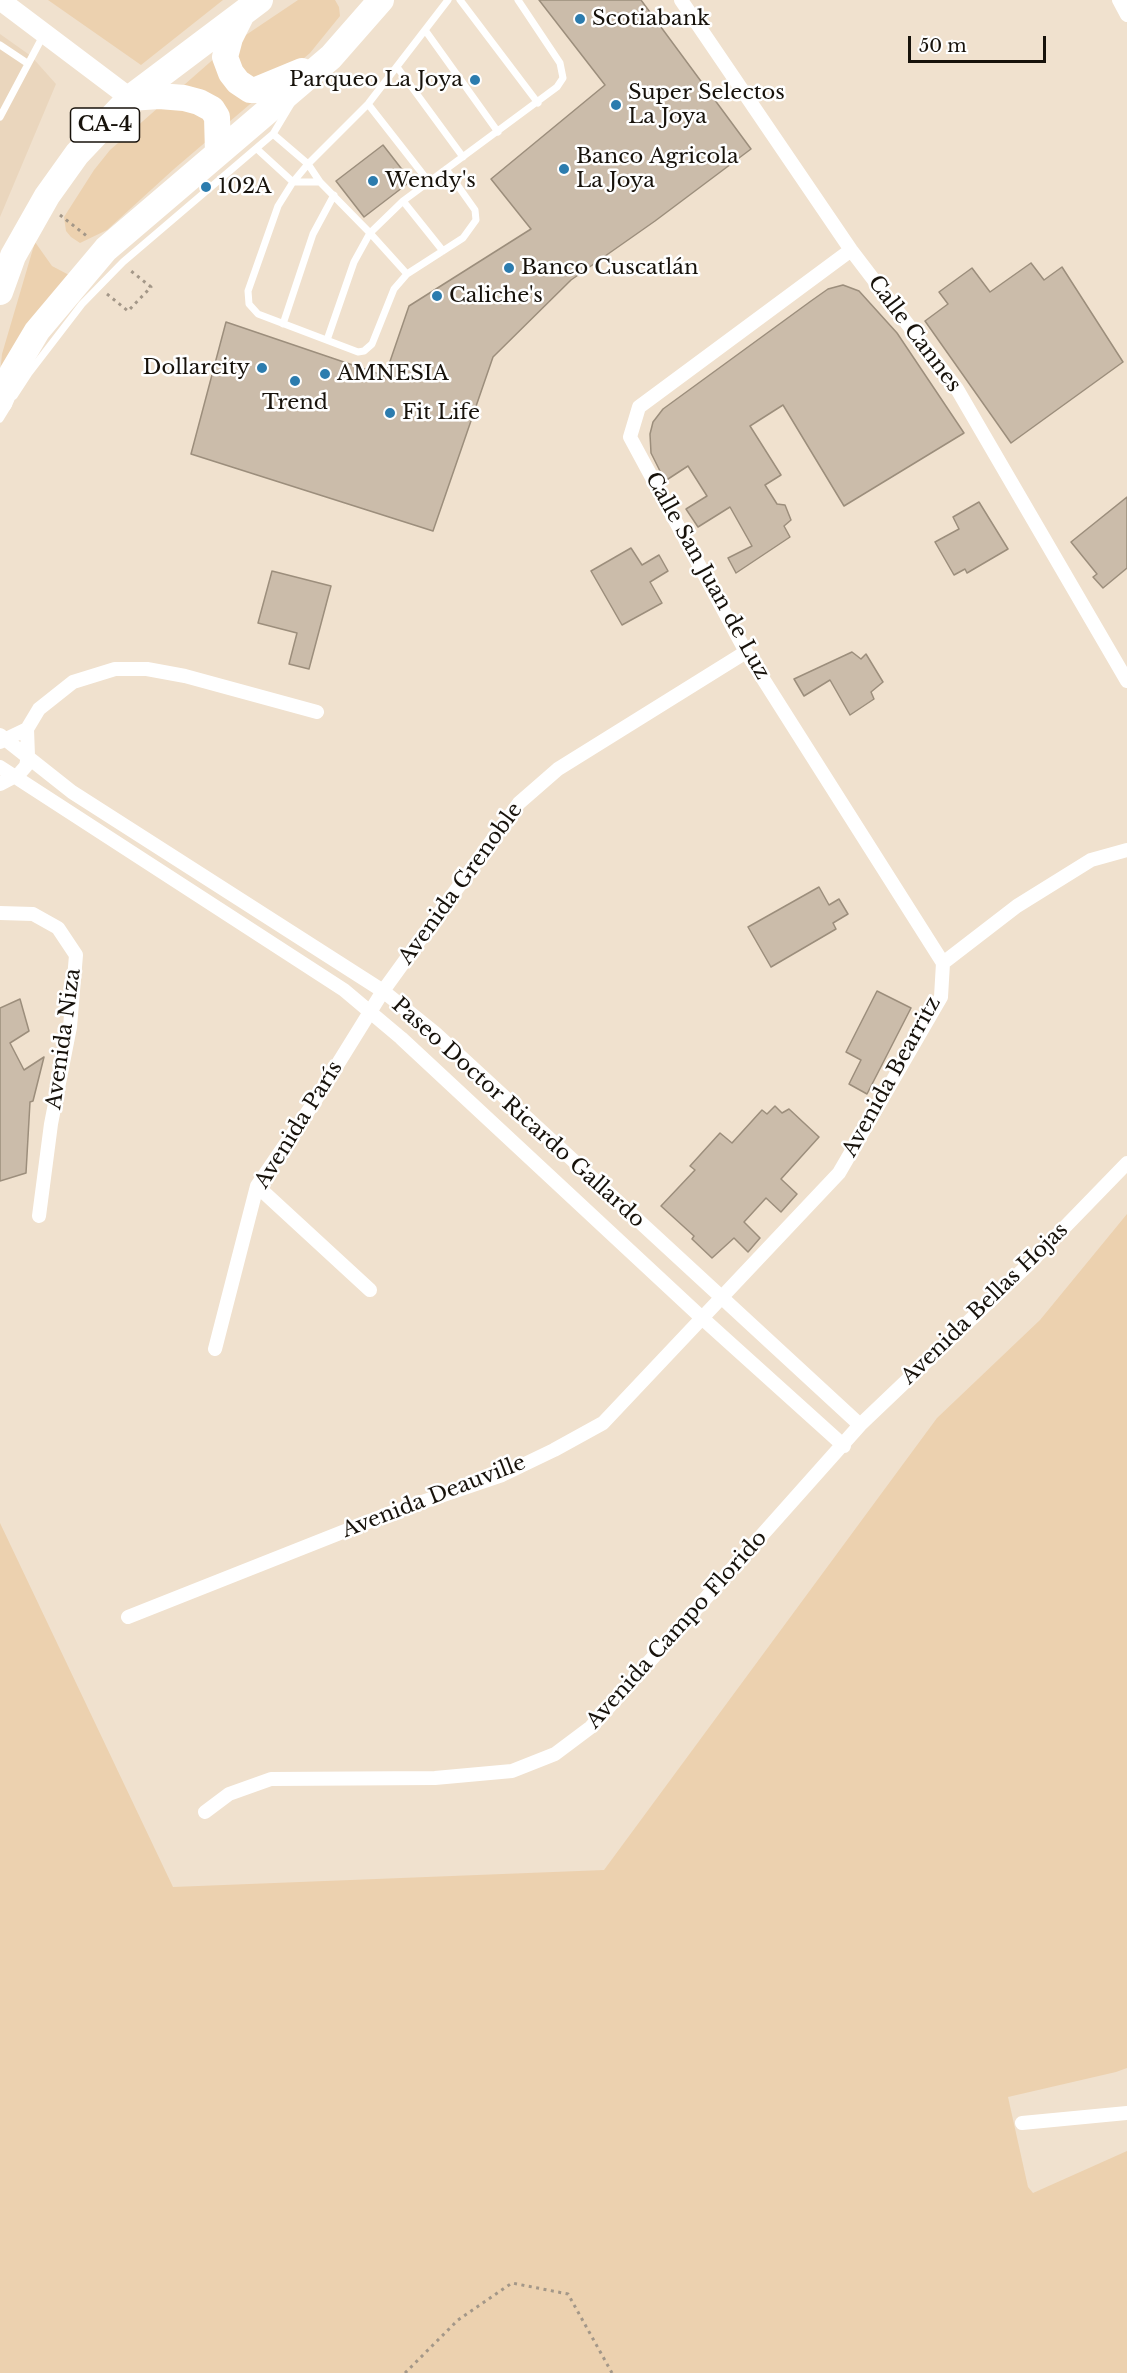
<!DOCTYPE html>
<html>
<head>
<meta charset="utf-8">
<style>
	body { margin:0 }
	#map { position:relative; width:1127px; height:2373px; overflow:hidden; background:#f0e1ce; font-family:"Libre Baskerville",serif }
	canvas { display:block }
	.scale { position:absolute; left:908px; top:36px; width:138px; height:27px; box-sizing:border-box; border:3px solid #17120b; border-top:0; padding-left:8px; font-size:18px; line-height:21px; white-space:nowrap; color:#17120b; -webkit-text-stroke:4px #fff; paint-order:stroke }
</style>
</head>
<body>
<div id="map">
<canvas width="1127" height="2373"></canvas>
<div class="scale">50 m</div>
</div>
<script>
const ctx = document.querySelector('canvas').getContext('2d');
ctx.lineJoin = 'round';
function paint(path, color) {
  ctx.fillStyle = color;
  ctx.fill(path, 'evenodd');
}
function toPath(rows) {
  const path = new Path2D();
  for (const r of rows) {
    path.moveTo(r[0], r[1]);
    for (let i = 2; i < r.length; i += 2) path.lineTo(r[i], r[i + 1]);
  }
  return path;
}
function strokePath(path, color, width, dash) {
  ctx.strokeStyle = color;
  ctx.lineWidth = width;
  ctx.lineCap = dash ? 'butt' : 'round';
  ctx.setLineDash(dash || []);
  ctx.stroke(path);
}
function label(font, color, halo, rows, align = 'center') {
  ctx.font = font + ' "Libre Baskerville",serif';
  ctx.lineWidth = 5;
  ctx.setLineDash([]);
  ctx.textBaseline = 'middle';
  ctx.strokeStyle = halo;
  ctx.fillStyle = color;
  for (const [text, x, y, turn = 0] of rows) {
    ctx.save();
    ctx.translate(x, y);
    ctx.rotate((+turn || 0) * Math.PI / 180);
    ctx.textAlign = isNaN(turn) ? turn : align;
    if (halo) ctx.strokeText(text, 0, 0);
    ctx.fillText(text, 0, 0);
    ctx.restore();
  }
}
paint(toPath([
	[0,34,31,56,56,84,0,217]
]), '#ead6bd');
paint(toPath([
	[48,0,223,0,141,65],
	[298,0,335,0,339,7,340,16,310,53,174,169,107,230,80,243,71,237,66,231,64,217,94,170,110,150,225,49],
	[35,242,52,266,69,275,0,374,2,354],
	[1127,1214,1127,2068,1116,2072,1008,2097,1028,2187,1033,2193,1127,2151,1127,2373,0,2373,0,1523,173,1887,604,1870,937,1418,1040,1320]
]), '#ecd1af');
const building = toPath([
	[539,0,641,0,751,149,655,221,571,280,493,357,433,531,191,454,226,322,385,376,409,306,531,229,491,179,605,85,539,0],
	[383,145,411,181,364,217,336,181,383,145],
	[1031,263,1044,280,1062,267,1123,362,1011,443,925,321,948,304,939,292,972,268,990,292,1031,263],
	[843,285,859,291,897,333,964,433,844,506,783,405,750,426,781,475,765,485,777,504,785,505,791,520,784,526,790,537,736,573,728,558,752,546,730,507,698,527,686,509,707,496,688,466,665,481,651,453,650,434,653,422,663,409,811,301,828,289,843,285],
	[1127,497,1127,568,1103,588,1093,577,1097,574,1071,542,1127,497],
	[979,502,1008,549,967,573,965,569,954,575,935,542,959,529,953,517,979,502],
	[631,548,642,565,659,555,668,571,650,582,662,603,622,625,591,571,631,548],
	[272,571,331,586,309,669,289,664,297,633,258,623,272,571],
	[852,652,861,659,866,654,883,682,871,692,874,699,850,715,830,680,804,696,794,679,852,652],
	[819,887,829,905,839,899,848,914,833,923,836,929,771,967,748,927,819,887],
	[877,991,911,1008,867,1094,849,1084,861,1060,846,1052,877,991],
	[20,999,29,1031,10,1043,24,1070,44,1057,33,1101,30,1102,26,1173,0,1181,0,1008,20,999],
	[775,1106,782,1113,789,1109,819,1137,781,1179,797,1194,781,1212,766,1198,744,1222,760,1238,748,1252,734,1238,712,1258,692,1239,694,1236,661,1206,695,1170,690,1166,720,1133,732,1143,762,1110,767,1114,775,1106]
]);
paint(building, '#cbbcaa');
strokePath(building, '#9c8e7c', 1.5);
strokePath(toPath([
	[60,215,88,237],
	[107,294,128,311,151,287,131,271],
	[405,2373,458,2320,512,2283,568,2294,612,2373]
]), '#a39788', 3, [3, 4.5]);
strokePath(toPath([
	[460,0,538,103],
	[425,30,498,132],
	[0,45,27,63],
	[397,67,463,157],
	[368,104,429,182],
	[0,117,44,34],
	[273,134,308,164,320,182,370,233,407,274],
	[257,149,293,182,320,182],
	[446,169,475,210,476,220,463,238,407,274,394,289,372,344,364,351,358,352,258,314,249,304,248,291,278,206,293,182,308,164,368,104,448,0],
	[403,201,443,251],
	[283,324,313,234,334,195],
	[327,340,354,262,370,233,403,201,557,87,563,78,560,63,518,0],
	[14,396,29,373,82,304,123,262,273,134,291,104],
	[0,419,8,406]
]), '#fff', 7);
strokePath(toPath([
	[681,0,851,250,957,389,1127,681],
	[1119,0,1127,15],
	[851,250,639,407,630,437,746,652,943,963],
	[0,735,72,792,383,991,435,1033,860,1425],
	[0,742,27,729,39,709,73,682,115,669,147,669,185,676,317,712],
	[0,767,344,990,401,1038,702,1318,844,1446],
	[0,784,19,774,26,766,28,756,27,729],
	[0,913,33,914,58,928,76,955,70,1027,51,1124,39,1216],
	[257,1186,370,1290],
	[215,1349,257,1186,313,1104,383,991,519,803,558,769,746,652],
	[128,1617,393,1512,502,1475,554,1450,603,1423,839,1173,941,997,943,963,1017,906,1091,860,1127,850],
	[205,1812,229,1794,271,1779,435,1778,512,1771,555,1754,591,1727,860,1425,1029,1264,1127,1163],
	[1022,2123,1127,2113]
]), '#fff', 14);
strokePath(toPath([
	[0,0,130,98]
]), '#fff', 20);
strokePath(toPath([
	[241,16,230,38,225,57,231,73,238,82,250,90,256,90,302,71],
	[130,98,159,96,184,98,199,102,212,109,217,117,218,153],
	[0,292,13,256,47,196,77,154,130,98,260,0],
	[0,401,12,373,37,331,106,249,331,57,381,0]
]), '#fff', 26);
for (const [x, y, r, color] of [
	[580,19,6,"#2c7cae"],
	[475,80,6,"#2c7cae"],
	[616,105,6,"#2c7cae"],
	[564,169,6,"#2c7cae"],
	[373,181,6,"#2c7cae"],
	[206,187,6,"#2c7cae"],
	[509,268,6,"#2c7cae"],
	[437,296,6,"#2c7cae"],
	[262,368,6,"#2c7cae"],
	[325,374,6,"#2c7cae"],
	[295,381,6,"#2c7cae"],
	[390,413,6,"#2c7cae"]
]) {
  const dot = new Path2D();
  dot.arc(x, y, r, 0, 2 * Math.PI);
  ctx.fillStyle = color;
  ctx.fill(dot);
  strokePath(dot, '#fff', 2);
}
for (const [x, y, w] of [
	[105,125,69]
]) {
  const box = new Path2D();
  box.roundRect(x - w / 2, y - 17, w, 34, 4.5);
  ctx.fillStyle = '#fff';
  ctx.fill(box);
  strokePath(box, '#17120b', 1.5);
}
label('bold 20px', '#17120b', null, [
	["CA-4",105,125]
]);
label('21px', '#17120b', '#fff', [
	["Scotiabank",592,19],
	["Parqueo La Joya",463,80,"right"],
	["Super Selectos",628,93],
	["La Joya",628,117],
	["Banco Agricola",576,157],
	["La Joya",576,181],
	["Wendy's",385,181],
	["102A",218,187],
	["Banco Cuscatlán",521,268],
	["Caliche's",449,296],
	["Dollarcity",250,368,"right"],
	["AMNESIA",337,374],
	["Trend",295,403,"center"],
	["Fit Life",402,413]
], 'left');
label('21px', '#17120b', '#fff', [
	["Calle Cannes",914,334,53],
	["Calle San Juan de Luz",707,576,61],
	["Avenida Grenoble",461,884,-54],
	["Avenida Niza",64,1039,-82],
	["Avenida Bearritz",892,1077,-61],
	["Paseo Doctor Ricardo Gallardo",518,1113,42],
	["Avenida París",299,1125,-58],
	["Avenida Bellas Hojas",985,1304,-44],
	["Avenida Deauville",434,1497,-21],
	["Avenida Campo Florido",677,1630,-48]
]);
</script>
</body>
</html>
